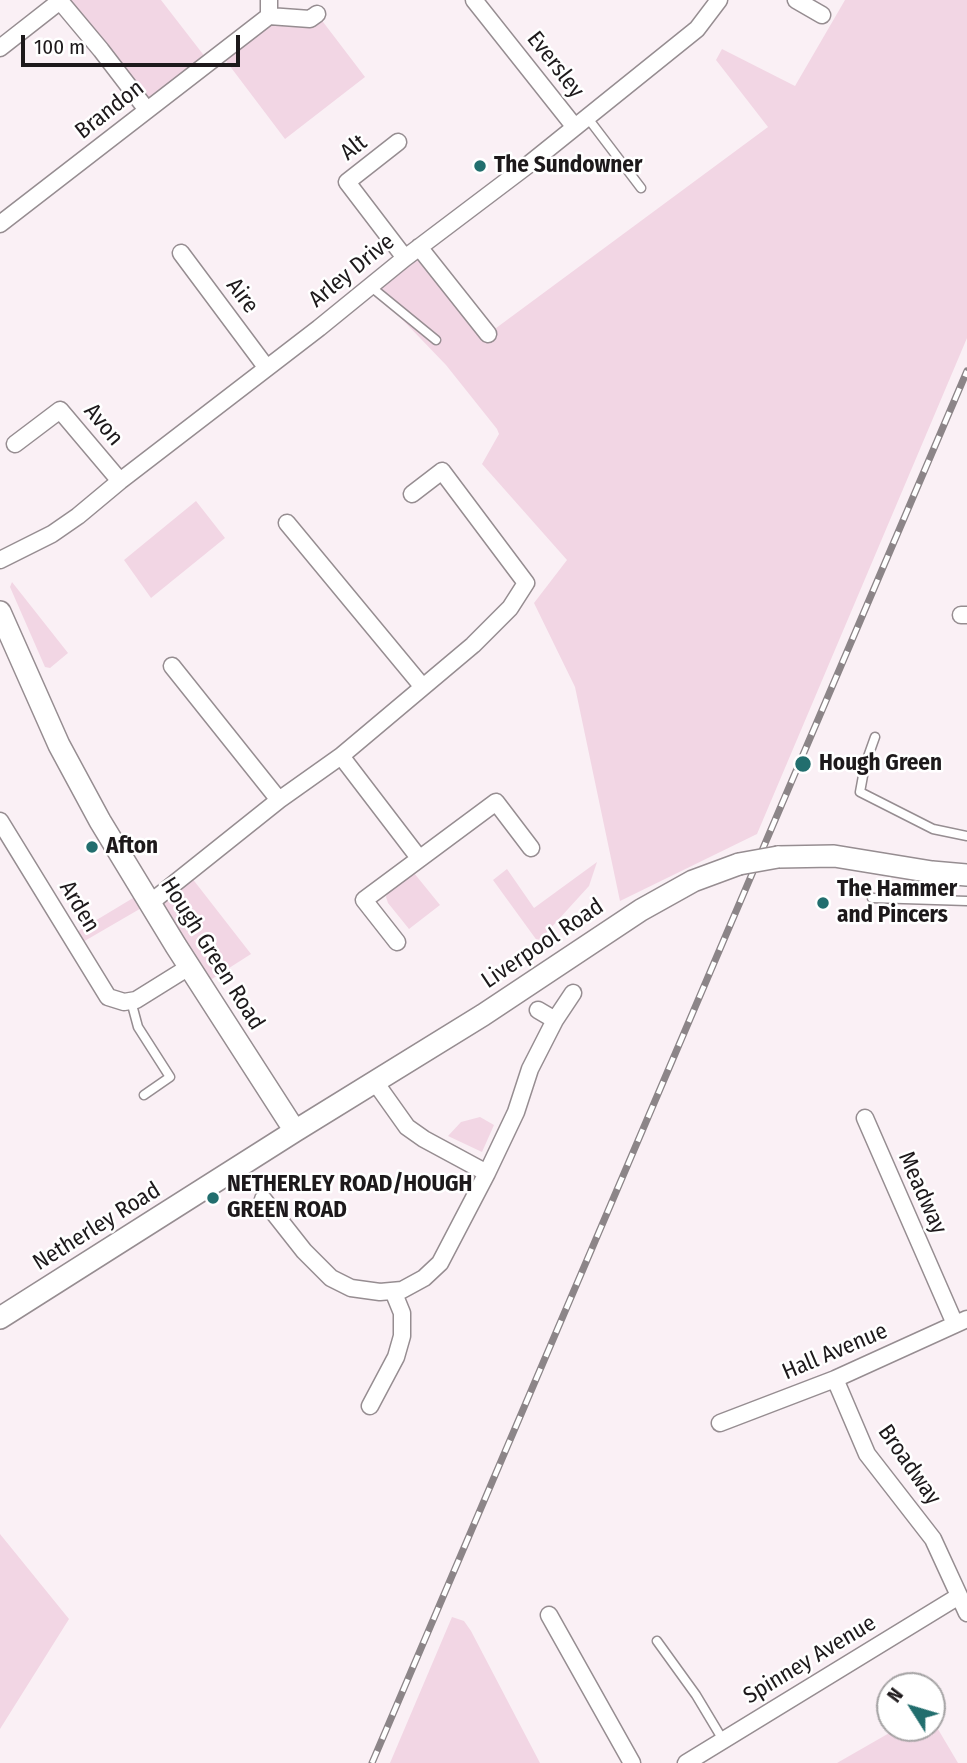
<!DOCTYPE html>
<html>
<head>
<meta charset="utf-8">
<style>
	body { margin:0 }
	#map { position:relative; width:967px; height:1763px; overflow:hidden; background:#faf0f5; font-family:"Fira Sans Condensed",sans-serif }
	canvas { display:block }
	.north { position:absolute; left:876px; top:1672px; width:70px; height:70px; box-sizing:border-box; background:#fff; border:2px solid #a5a3a4; border-radius:50%; rotate:307deg; font-size:19px; font-weight:700; line-height:28px; text-align:center; color:#1d191b }
	.north::after { content:''; display:block; margin:auto; width:24px; height:32px; background:#226e6e; clip-path:polygon(50% 0,100% 100%,50% 72%,0 100%) }
	.scale { position:absolute; left:21px; top:35px; width:219px; height:32px; box-sizing:border-box; border:4px solid #1d191b; border-top:0; padding-left:9px; font-size:21px; line-height:24px; white-space:nowrap; color:#1d191b; -webkit-text-stroke:5px #fff; paint-order:stroke }
</style>
</head>
<body>
<div id="map">
<canvas width="967" height="1763"></canvas>
<div class="north">N</div>
<div class="scale">100 m</div>
</div>
<script>
const ctx = document.querySelector('canvas').getContext('2d');
ctx.lineJoin = 'round';
function paint(path, color) {
  ctx.fillStyle = color;
  ctx.fill(path, 'evenodd');
}
function toPath(rows) {
  const path = new Path2D();
  for (const r of rows) {
    path.moveTo(r[0], r[1]);
    for (let i = 2; i < r.length; i += 2) path.lineTo(r[i], r[i + 1]);
  }
  return path;
}
function strokePath(path, color, width, dash) {
  ctx.strokeStyle = color;
  ctx.lineWidth = width;
  ctx.lineCap = dash ? 'butt' : 'round';
  ctx.setLineDash(dash || []);
  ctx.stroke(path);
}
function label(font, color, halo, rows, align = 'center') {
  ctx.font = font + ' "Fira Sans Condensed",sans-serif';
  ctx.lineWidth = 5;
  ctx.setLineDash([]);
  ctx.textBaseline = 'middle';
  ctx.strokeStyle = halo;
  ctx.fillStyle = color;
  for (const [text, x, y, turn = 0] of rows) {
    ctx.save();
    ctx.translate(x, y);
    ctx.rotate((+turn || 0) * Math.PI / 180);
    ctx.textAlign = isNaN(turn) ? turn : align;
    if (halo) ctx.strokeText(text, 0, 0);
    ctx.fillText(text, 0, 0);
    ctx.restore();
  }
}
paint(toPath([
	[60,0,161,0,209,62,147,110],
	[845,0,967,0,967,338,757,834,620,901,575,687,534,603,567,560,482,464,499,434,497,429,446,365,370,286,419,247,488,334,768,127,716,60,722,49,795,86],
	[317,14,365,77,285,139,220,53,269,16],
	[196,501,225,538,151,598,124,560],
	[12,582,68,653,50,668,45,667,10,587],
	[597,862,589,886,538,942,493,880,507,869,534,908],
	[188,873,251,954,201,986,150,903,76,946,70,936,143,892,150,903],
	[414,873,440,905,409,929,388,903,386,897,388,892],
	[480,1117,494,1125,482,1152,448,1136,461,1122],
	[0,1534,69,1619,0,1729],
	[452,1617,464,1621,471,1631,540,1763,390,1763],
	[932,1719,958,1763,837,1763,898,1728,932,1728]
]), '#f2d6e4');
const lane = toPath([
	[587,117,641,188],
	[370,286,436,340],
	[875,737,865,765,860,792,933,829,967,836],
	[872,898,967,901],
	[131,1001,138,1027,170,1077,144,1095],
	[657,1641,696,1695,723,1740]
]);
const street = toPath([
	[474,0,574,126],
	[796,0,822,15],
	[269,16,310,19,317,14],
	[0,48,60,1,101,50,147,110],
	[398,142,347,182,405,258],
	[0,224,269,16,269,0],
	[419,247,488,334],
	[181,253,266,367],
	[15,444,60,410,120,481],
	[287,523,422,686],
	[0,560,52,534,78,516,120,481,319,328,405,258,528,165,697,29,719,0],
	[961,615,967,615],
	[172,666,279,800],
	[341,756,419,858],
	[0,821,108,997,124,1002,136,1000,189,967],
	[150,903,279,800,341,756,473,645,510,608,526,583,442,471,412,494],
	[397,942,364,900,496,802,531,848],
	[538,1010,555,1020],
	[375,1082,407,1127,424,1139,487,1173],
	[865,1118,955,1324],
	[263,1199,304,1251,331,1278,351,1288,380,1292,402,1290,424,1278,440,1263,487,1173,516,1112,530,1069,555,1020,573,993],
	[835,1379,867,1454,933,1539,967,1613],
	[370,1406,396,1357,402,1336,402,1313,393,1291],
	[720,1423,835,1379,967,1319],
	[549,1615,632,1763],
	[686,1763,959,1596]
]);
const secondary = toPath([
	[0,612,59,745,100,821,176,946,295,1131],
	[778,857,834,856,932,872,967,875],
	[0,1318,295,1131,483,1015,641,910,693,881,739,864]
]);
strokePath(lane, '#968d91', 11);
strokePath(street, '#968d91', 19);
strokePath(secondary, '#968d91', 24);
strokePath(lane, '#fff', 8);
strokePath(street, '#fff', 16);
strokePath(secondary, '#fff', 21);
const rail = toPath([
	[372,1763,967,371]
]);
strokePath(rail, '#8c8588', 7);
strokePath(rail, '#fff', 4.5, [13]);
const secondaryBridge = toPath([
	[739,864,778,857]
]);
strokePath(secondaryBridge, '#968d91', 24, []);
strokePath(secondaryBridge, '#fff', 21);
for (const [x, y, r, color] of [
	[480,166,7,"#226e6e"],
	[803,764,9,"#226e6e"],
	[92,847,7,"#226e6e"],
	[823,903,7,"#226e6e"],
	[213,1198,7,"#226e6e"]
]) {
  const dot = new Path2D();
  dot.arc(x, y, r, 0, 2 * Math.PI);
  ctx.fillStyle = color;
  ctx.fill(dot);
  strokePath(dot, '#fff', 2.5);
}
label('23px', '#1d191b', '#fff', [
	["Eversley",555,65,52],
	["Brandon",110,110,-38],
	["Alt",354,148,-38],
	["Arley Drive",352,271,-39],
	["Aire",242,296,53],
	["Avon",103,425,50],
	["Arden",79,907,59],
	["Liverpool Road",543,944,-34],
	["Hough Green Road",212,954,58],
	["Meadway",922,1193,66],
	["Netherley Road",97,1227,-32],
	["Hall Avenue",835,1352,-23],
	["Broadway",909,1465,55],
	["Spinney Avenue",810,1660,-31]
]);
label('bold 23px', '#1d191b', '#fff', [
	["The Sundowner",494,166],
	["Hough Green",819,764],
	["Afton",106,847],
	["The Hammer",837,890],
	["and Pincers",837,916],
	["NETHERLEY ROAD/HOUGH",227,1185],
	["GREEN ROAD",227,1211]
], 'left');
</script>
</body>
</html>
